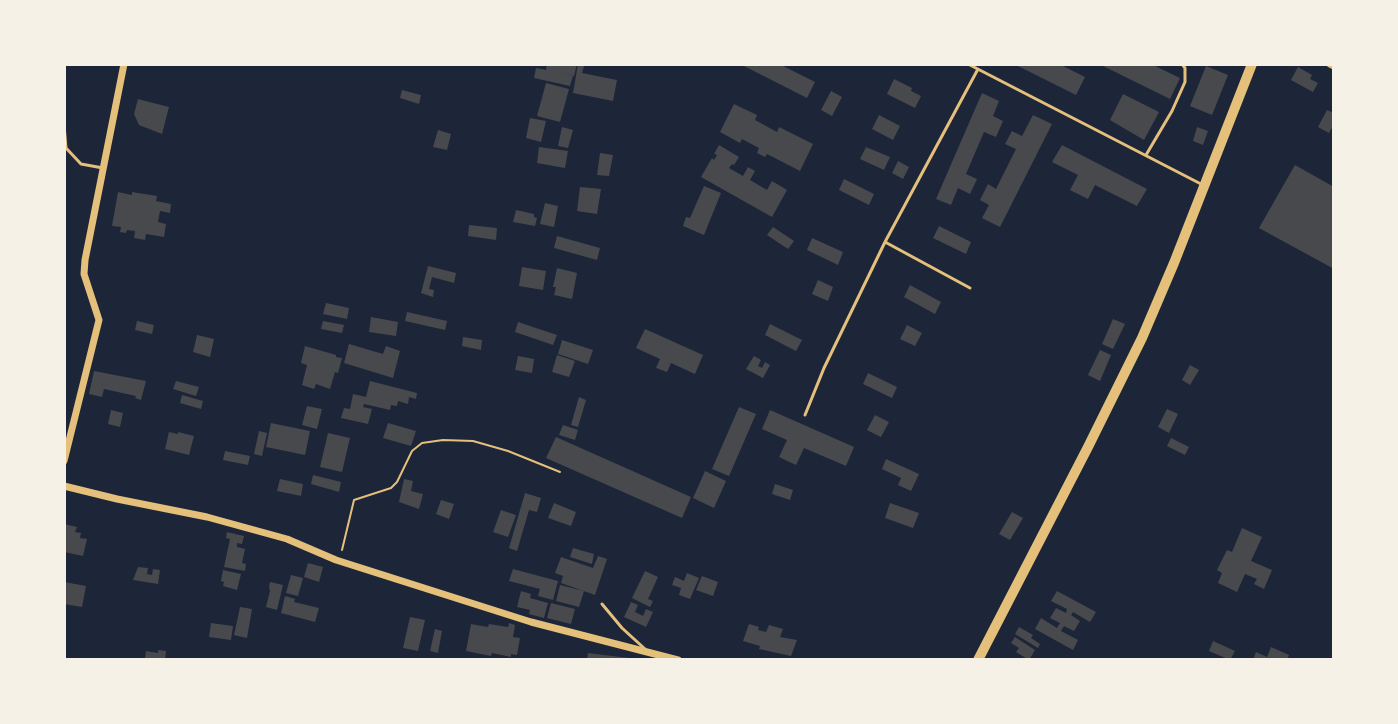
<!DOCTYPE html>
<html>
<head>
<meta charset="utf-8">
<style>
	body { margin:0 }
	#map { position:relative; width:1398px; height:724px; overflow:hidden; background:#14213d; font-family:Helvetica,sans-serif }
	canvas { display:block }
	.frame { position:absolute; inset:0; border:66px solid #f6f1e7; pointer-events:none }
</style>
</head>
<body>
<div id="map">
<canvas width="1398" height="724"></canvas>
<div class="frame"></div>
</div>
<script>
const ctx = document.querySelector('canvas').getContext('2d');
ctx.lineJoin = 'round';
function paint(path, color) {
  ctx.fillStyle = color;
  ctx.fill(path, 'evenodd');
}
function toPath(rows) {
  const path = new Path2D();
  for (const r of rows) {
    path.moveTo(r[0], r[1]);
    for (let i = 2; i < r.length; i += 2) path.lineTo(r[i], r[i + 1]);
  }
  return path;
}
function strokePath(path, color, width, dash) {
  ctx.strokeStyle = color;
  ctx.lineWidth = width;
  ctx.lineCap = dash ? 'butt' : 'round';
  ctx.setLineDash(dash || []);
  ctx.stroke(path);
}
paint(toPath([
	[64,64,1334,64,1334,660,64,660]
]), '#1d2539');
paint(toPath([
	[547,64,577,64,574,76,560,72,573,76,570,86,534,78,536,68,546,70],
	[578,64,584,66,582,73,617,80,613,101,573,93],
	[740,64,779,64,815,82,807,98],
	[1014,64,1059,64,1085,77,1076,95],
	[1099,64,1151,64,1180,78,1170,99],
	[1206,66,1228,75,1212,115,1190,106],
	[1298,67,1312,75,1310,79,1318,83,1313,92,1291,80],
	[894,79,912,88,911,91,921,96,915,108,887,94],
	[546,83,569,89,560,122,537,116],
	[402,90,421,95,419,104,400,98],
	[831,91,842,97,832,116,821,110],
	[982,93,999,101,993,116,1003,121,996,137,984,132,966,174,977,179,970,194,958,188,951,205,936,199],
	[1123,94,1159,112,1144,140,1110,120],
	[138,99,169,107,162,134,139,125,134,114],
	[734,104,757,115,755,120,777,132,779,127,813,144,800,171,767,154,765,157,757,153,759,148,742,139,740,143,720,132],
	[1327,110,1334,113,1334,124,1329,133,1318,127],
	[879,115,900,126,893,140,872,129],
	[1033,115,1052,124,1000,227,982,218,989,205,980,200,988,184,996,189,1016,149,1005,144,1012,131,1022,136],
	[530,118,546,121,541,142,526,138],
	[562,127,573,130,568,148,558,146],
	[1197,127,1208,131,1203,145,1193,141],
	[438,130,451,134,447,150,433,147],
	[719,145,739,157,734,165,732,164,729,168,743,176,748,167,755,171,750,180,767,190,772,181,787,190,772,217,701,177,712,158,714,160,717,155,714,154],
	[1062,145,1147,189,1137,206,1095,185,1088,199,1070,190,1078,175,1052,162],
	[539,147,568,151,565,168,537,163],
	[866,147,890,157,884,170,860,159],
	[600,153,613,155,609,176,597,175],
	[898,161,909,167,903,179,892,173],
	[1295,165,1334,187,1334,269,1259,228],
	[844,179,874,194,869,205,839,190],
	[704,186,721,193,704,235,683,226,686,217,690,218],
	[580,187,601,189,597,214,577,211],
	[118,192,132,195,132,192,157,196,156,201,171,204,170,213,160,211,158,222,166,224,164,237,146,234,145,240,134,238,135,231,127,230,126,233,120,232,121,227,112,226],
	[545,203,558,206,554,227,540,224],
	[516,210,534,214,534,217,537,218,535,226,513,222],
	[469,225,497,228,496,240,468,236],
	[939,226,971,242,966,254,933,238],
	[773,227,794,241,788,249,767,235],
	[557,236,600,248,597,260,554,248],
	[812,238,843,252,838,265,807,250],
	[428,266,456,273,454,283,432,277,429,289,434,290,433,297,421,293],
	[522,267,546,271,543,290,519,286],
	[557,268,577,273,572,299,554,295,556,287,553,287],
	[818,280,833,287,828,301,812,294],
	[910,285,941,302,935,314,904,297],
	[326,303,349,308,347,319,323,314],
	[407,312,447,321,445,330,405,321],
	[371,317,398,322,396,336,369,332],
	[1113,319,1125,324,1113,349,1102,344],
	[137,321,154,325,152,334,135,330],
	[323,321,344,325,342,333,321,329],
	[518,322,557,335,553,345,515,332],
	[770,324,802,340,796,351,765,335],
	[907,325,922,333,915,346,900,339],
	[645,329,703,355,695,374,671,363,667,372,656,368,660,359,636,348],
	[197,335,214,339,210,357,193,352],
	[463,337,482,340,481,350,462,346],
	[562,340,593,350,588,364,558,354],
	[349,344,383,354,386,346,400,351,393,378,344,363],
	[305,346,336,355,336,357,342,358,338,373,335,372,330,389,316,384,314,389,302,385,307,365,301,363],
	[1100,350,1111,355,1100,381,1088,375],
	[557,355,575,361,569,377,552,372],
	[518,356,534,359,532,373,515,370],
	[754,356,761,360,758,366,762,368,765,362,770,365,763,378,746,369],
	[1190,365,1199,370,1190,385,1182,380],
	[94,371,146,381,141,400,135,398,136,396,104,389,102,397,89,394],
	[868,373,897,387,892,398,863,384],
	[176,381,199,387,196,396,173,389],
	[370,381,417,393,416,399,409,397,408,404,398,401,397,406,391,405,390,410,364,404,363,407,372,409,368,424,341,418,344,408,350,409,353,394,366,397],
	[182,395,203,401,201,409,180,403],
	[579,397,586,400,578,427,571,425],
	[307,406,322,409,317,429,302,425],
	[739,407,756,414,729,476,712,469],
	[1167,409,1178,414,1169,433,1158,427],
	[111,410,123,413,120,427,108,424],
	[770,410,854,447,846,466,804,448,796,465,779,457,787,440,762,429],
	[875,415,889,422,881,437,867,430],
	[271,423,310,431,305,455,266,447],
	[388,423,416,431,411,446,383,438],
	[563,425,578,430,575,440,559,435],
	[259,431,267,433,262,456,254,454],
	[169,432,178,434,178,432,194,436,189,455,165,449],
	[328,433,350,438,342,472,320,467],
	[556,437,691,497,682,518,546,458],
	[1171,438,1189,447,1185,455,1167,446],
	[225,451,250,456,248,465,223,460],
	[886,459,919,474,911,491,898,485,901,478,882,469],
	[705,471,726,481,714,508,693,498],
	[313,475,341,482,339,492,311,484],
	[280,479,303,484,301,496,277,491],
	[404,479,413,481,411,491,423,494,419,509,399,502],
	[775,484,793,490,790,500,772,494],
	[525,493,541,498,537,512,529,510,517,551,509,548],
	[441,500,454,504,449,519,436,514],
	[554,503,576,512,571,526,548,518],
	[890,503,919,513,913,528,885,518],
	[501,510,516,515,508,537,493,532],
	[1012,512,1023,518,1010,540,999,534],
	[64,524,77,527,75,532,81,533,80,538,87,539,83,556,64,552],
	[1242,528,1262,537,1251,561,1272,570,1264,589,1254,584,1257,579,1245,574,1237,592,1218,583,1222,573,1217,570,1227,550,1232,552],
	[227,532,244,536,242,544,237,543,237,547,245,549,242,563,246,564,245,571,224,567,230,539,226,538],
	[573,548,594,554,592,564,570,557],
	[598,556,607,559,595,595,561,583,563,576,555,573,561,557,593,568],
	[308,563,323,567,319,582,304,577],
	[138,567,148,568,147,574,152,575,153,569,160,570,158,584,133,580],
	[513,569,558,581,553,600,538,596,540,589,509,581],
	[223,570,241,574,237,590,223,586,224,582,221,581],
	[645,571,658,577,648,599,653,601,650,607,632,598],
	[687,573,699,578,690,599,679,595,681,588,672,585,675,577,684,581],
	[291,575,303,578,298,596,286,593],
	[702,576,718,582,713,596,696,590],
	[64,582,86,586,82,607,64,604],
	[270,582,283,585,277,610,266,607,270,591,269,587],
	[560,585,584,591,579,607,556,601],
	[521,591,531,594,530,598,548,603,544,618,529,614,530,610,517,607],
	[1057,591,1096,612,1090,622,1073,612,1071,615,1080,621,1074,631,1064,626,1061,631,1078,640,1073,650,1035,629,1041,618,1057,628,1060,623,1050,618,1056,608,1066,613,1067,609,1051,601],
	[285,596,295,599,294,602,319,608,315,622,281,613],
	[631,602,638,605,635,612,643,616,646,609,653,612,646,627,624,617],
	[551,603,575,609,571,624,547,618],
	[240,607,252,609,247,638,234,635],
	[410,617,425,620,418,651,403,648],
	[211,623,233,626,231,640,209,637],
	[509,623,515,625,513,637,520,638,517,655,511,654,511,657,492,653,491,656,466,651,471,624,488,627,489,624,508,627],
	[749,624,759,627,758,630,766,632,769,625,783,629,780,637,797,640,791,656,759,649,760,646,743,641],
	[1019,627,1033,635,1031,638,1040,644,1038,648,1015,634],
	[435,629,442,631,438,653,430,651],
	[1015,637,1035,650,1029,660,1016,652,1019,648,1011,643],
	[1213,641,1235,651,1230,660,1209,651],
	[1271,647,1289,655,1287,660,1253,660,1256,652,1267,657],
	[158,650,166,651,165,660,145,658,146,651,158,653],
	[588,653,629,658,629,660,587,660]
]), '#48494c');
strokePath(toPath([
	[342,550,354,500,391,488,397,482,412,451,422,443,443,440,473,441,508,451,560,472]
]), '#e5c07b', 2);
strokePath(toPath([
	[968,64,1201,184],
	[64,125,66,148,81,164,103,168],
	[1146,155,1172,111,1185,82,1185,68,1182,64],
	[885,242,970,288],
	[805,415,824,368,885,242,978,69],
	[602,604,622,628,645,649]
]), '#e5c07b', 3);
strokePath(toPath([
	[1330,64,1334,66],
	[64,461,99,320,84,274,85,260,124,64],
	[64,486,117,499,207,517,287,539,336,560,531,622,678,660]
]), '#e5c07b', 7);
strokePath(toPath([
	[978,660,1088,447,1142,338,1174,263,1252,64]
]), '#e5c07b', 10);
</script>
</body>
</html>
